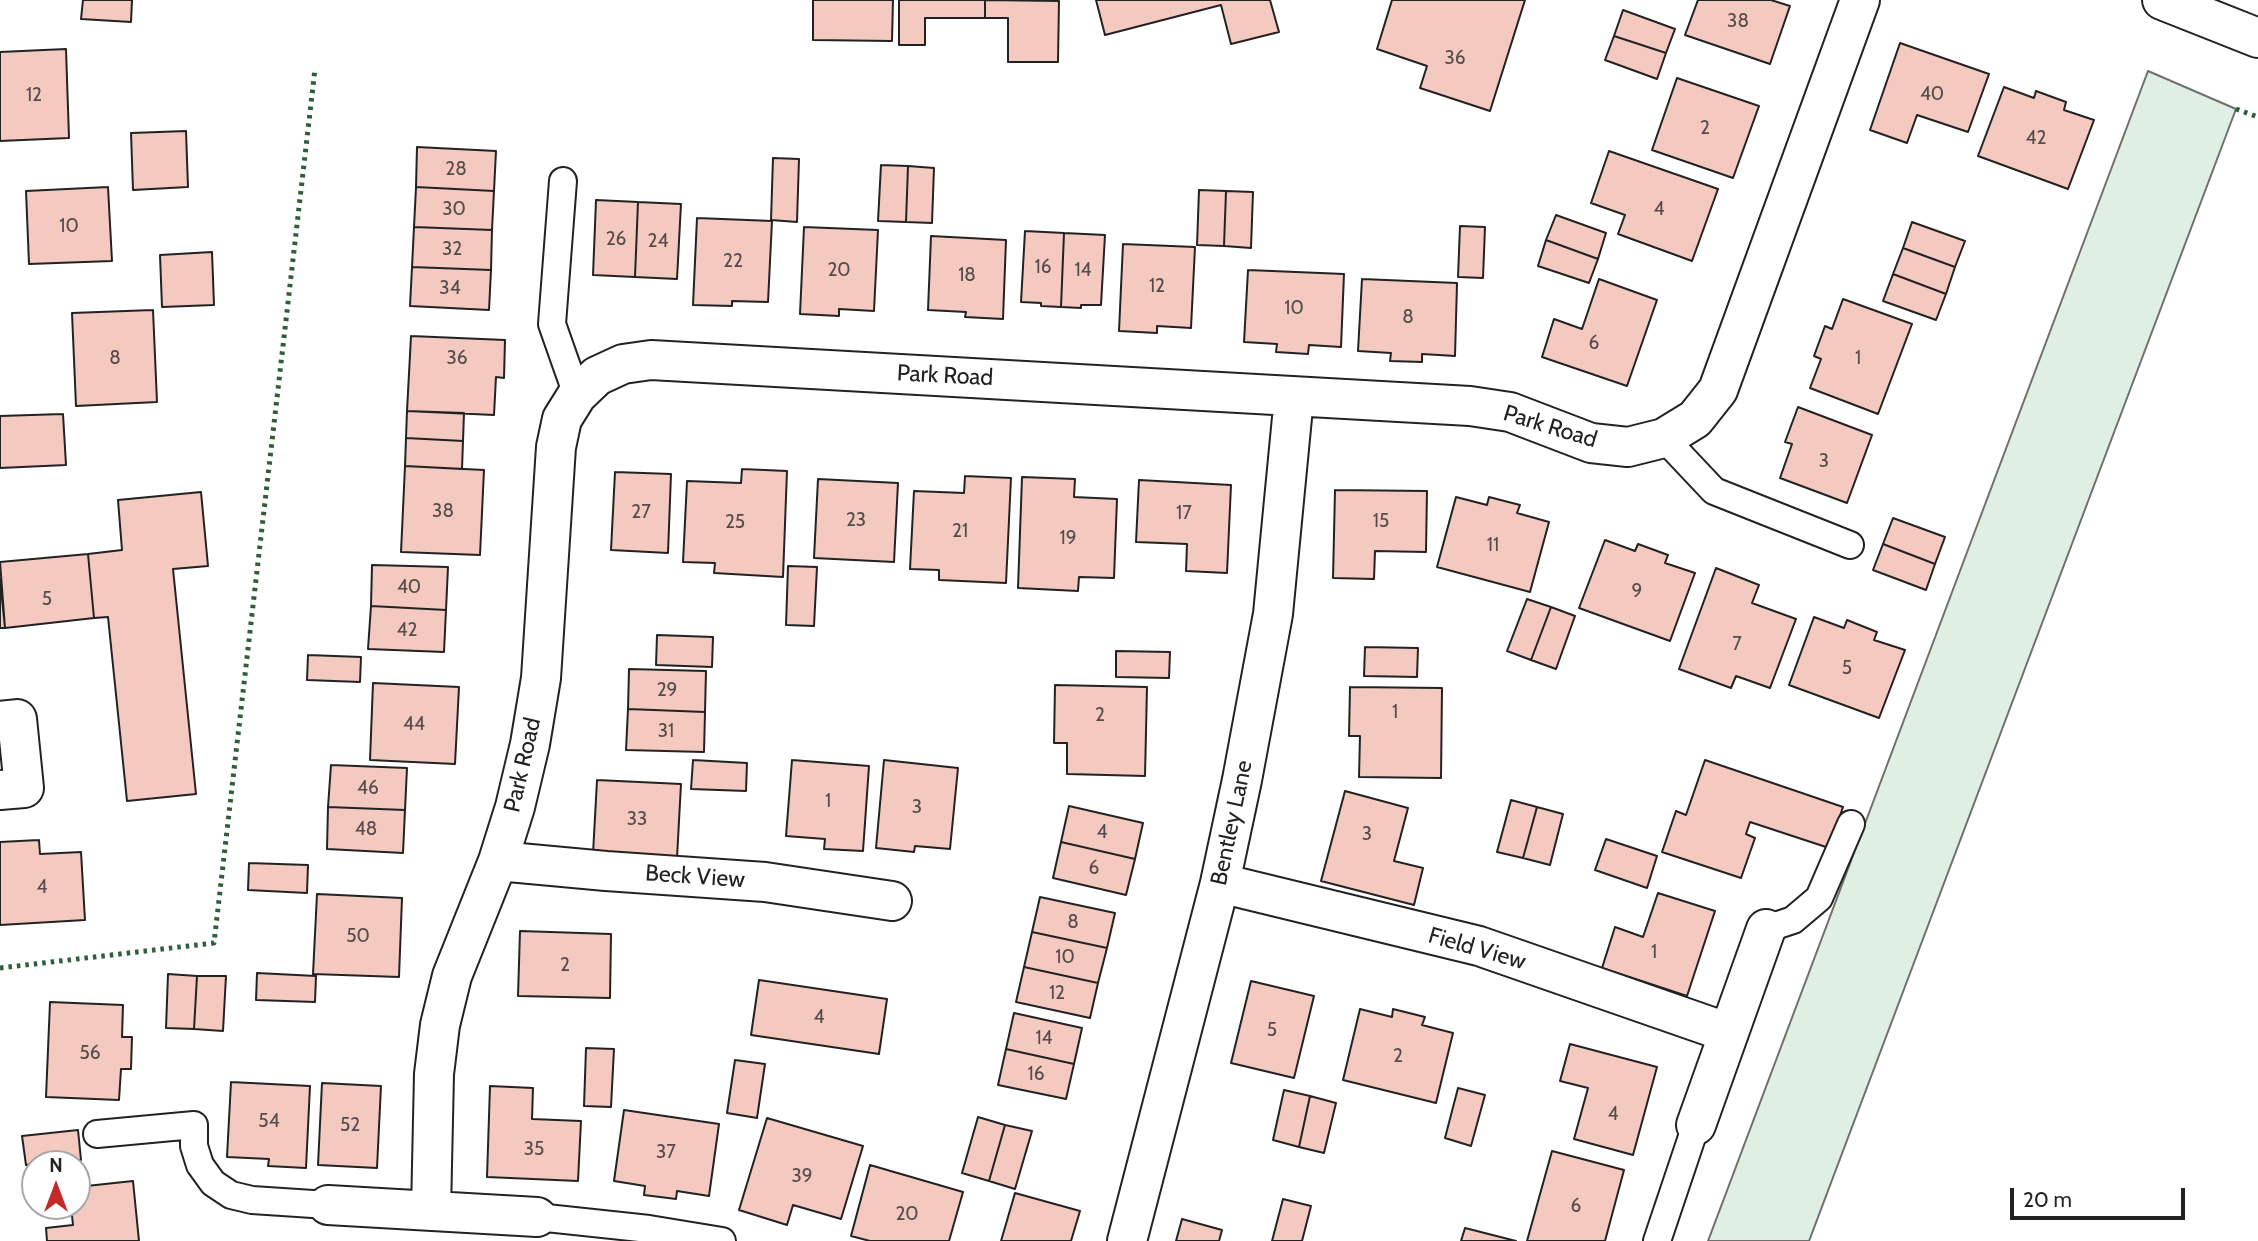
<!DOCTYPE html>
<html>
<head>
<meta charset="utf-8">
<style>
	body { margin:0 }
	#map { position:relative; width:2258px; height:1241px; overflow:hidden; background:#fff; font-family:Cabin,sans-serif }
	canvas { display:block }
	.north { position:absolute; left:21px; top:1150px; width:70px; height:70px; box-sizing:border-box; background:#fff; border:2px solid #a7a7a7; border-radius:50%; rotate:0deg; font-size:19px; font-weight:700; line-height:28px; text-align:center; color:#222 }
	.north::after { content:''; display:block; margin:auto; width:24px; height:32px; background:#c62828; clip-path:polygon(50% 0,100% 100%,50% 72%,0 100%) }
	.scale { position:absolute; left:2010px; top:1188px; width:175px; height:32px; box-sizing:border-box; border:4px solid #222; border-top:0; padding-left:9px; font-size:21px; line-height:24px; white-space:nowrap; color:#222; -webkit-text-stroke:5px #fff; paint-order:stroke }
</style>
</head>
<body>
<div id="map">
<canvas width="2258" height="1241"></canvas>
<div class="north">N</div>
<div class="scale">20 m</div>
</div>
<script>
const ctx = document.querySelector('canvas').getContext('2d');
ctx.lineJoin = 'round';
function paint(path, color) {
  ctx.fillStyle = color;
  ctx.fill(path, 'evenodd');
}
function toPath(rows) {
  const path = new Path2D();
  for (const r of rows) {
    path.moveTo(r[0], r[1]);
    for (let i = 2; i < r.length; i += 2) path.lineTo(r[i], r[i + 1]);
  }
  return path;
}
function strokePath(path, color, width, dash) {
  ctx.strokeStyle = color;
  ctx.lineWidth = width;
  ctx.lineCap = dash ? 'butt' : 'round';
  ctx.setLineDash(dash || []);
  ctx.stroke(path);
}
function label(font, color, halo, rows, align = 'center') {
  ctx.font = font + ' Cabin,sans-serif';
  ctx.lineWidth = 5;
  ctx.setLineDash([]);
  ctx.textBaseline = 'middle';
  ctx.strokeStyle = halo;
  ctx.fillStyle = color;
  for (const [text, x, y, turn = 0] of rows) {
    ctx.save();
    ctx.translate(x, y);
    ctx.rotate((+turn || 0) * Math.PI / 180);
    ctx.textAlign = isNaN(turn) ? turn : align;
    if (halo) ctx.strokeText(text, 0, 0);
    ctx.fillText(text, 0, 0);
    ctx.restore();
  }
}
const green = toPath([
	[2148,71,2236,109,1809,1241,1708,1241,2148,71]
]);
paint(green, '#e0efe3');
strokePath(green, '#6f6f6f', 2);
const building = toPath([
	[83,0,132,0,131,22,81,19,83,0],
	[813,0,893,0,892,41,813,40,813,0],
	[899,0,985,0,985,18,925,18,925,45,899,45,899,0],
	[985,0,1059,1,1058,62,1008,62,1008,18,985,18,985,0],
	[1096,0,1270,0,1279,32,1231,44,1221,5,1105,35,1096,0],
	[1392,0,1525,0,1490,111,1420,88,1427,66,1377,49,1392,0],
	[1698,0,1771,0,1790,6,1770,64,1685,35,1698,0],
	[1623,10,1675,29,1666,53,1614,36,1623,10],
	[1614,36,1666,53,1657,79,1605,60,1614,36],
	[1900,43,1989,74,1968,132,1917,115,1907,143,1870,130,1900,43],
	[66,49,69,138,0,141,0,52,66,49],
	[1677,78,1759,106,1733,178,1652,150,1677,78],
	[2004,87,2034,98,2036,91,2066,102,2064,110,2094,120,2068,189,1978,156,2004,87],
	[186,131,188,187,133,190,131,133,186,131],
	[417,147,496,151,494,191,416,187,417,147],
	[1609,151,1718,189,1692,261,1618,234,1625,215,1591,203,1609,151],
	[773,158,799,159,797,222,771,220,773,158],
	[881,165,908,166,906,222,878,221,881,165],
	[908,166,934,168,932,223,906,222,908,166],
	[108,187,112,261,29,264,26,191,108,187],
	[416,187,494,191,492,230,414,227,416,187],
	[1199,190,1226,191,1224,246,1197,245,1199,190],
	[1226,191,1253,192,1251,248,1224,246,1226,191],
	[596,200,638,202,635,277,593,275,596,200],
	[638,202,681,204,677,279,635,277,638,202],
	[1556,215,1606,233,1598,259,1546,240,1556,215],
	[697,218,772,221,768,302,732,301,732,306,693,305,697,218],
	[1912,222,1965,241,1955,267,1903,248,1912,222],
	[1460,226,1485,227,1483,278,1458,277,1460,226],
	[414,227,492,230,491,270,412,267,414,227],
	[804,227,878,230,874,311,839,309,839,316,800,314,804,227],
	[1025,231,1064,233,1061,307,1041,306,1041,303,1021,302,1025,231],
	[1064,233,1105,235,1101,305,1081,305,1081,308,1061,307,1064,233],
	[931,236,1006,240,1003,319,965,317,966,312,928,310,931,236],
	[1546,240,1598,259,1589,283,1538,266,1546,240],
	[1123,244,1195,247,1191,328,1157,326,1157,333,1119,331,1123,244],
	[1903,248,1955,267,1946,294,1893,274,1903,248],
	[212,252,214,305,162,307,160,255,212,252],
	[412,267,491,270,489,310,410,306,412,267],
	[1248,270,1344,274,1341,347,1309,345,1308,354,1276,352,1277,344,1244,342,1248,270],
	[1893,274,1946,294,1936,320,1883,301,1893,274],
	[1362,279,1457,283,1455,356,1422,354,1422,362,1390,361,1391,353,1358,351,1362,279],
	[1599,279,1657,300,1627,386,1542,357,1554,319,1582,329,1599,279],
	[1843,299,1912,324,1878,414,1810,388,1821,359,1814,356,1825,326,1832,329,1843,299],
	[153,310,157,402,76,406,72,313,153,310],
	[411,336,505,340,504,378,496,377,494,415,407,411,411,336],
	[1798,407,1872,435,1847,503,1780,478,1792,444,1785,442,1798,407],
	[407,411,464,413,463,441,406,438,407,411],
	[63,414,66,465,0,468,0,416,63,414],
	[406,438,463,441,462,469,405,466,406,438],
	[405,466,484,470,480,555,401,552,405,466],
	[742,469,787,471,783,577,714,573,715,563,683,562,687,481,741,483,742,469],
	[615,472,671,474,668,553,611,550,615,472],
	[965,476,1011,478,1006,583,939,580,939,570,910,569,914,491,964,493,965,476],
	[1022,477,1075,479,1074,497,1117,499,1114,578,1079,577,1078,591,1018,588,1022,477],
	[818,479,898,483,894,562,814,558,818,479],
	[1139,480,1231,485,1227,573,1186,571,1187,544,1136,542,1139,480],
	[1335,490,1427,491,1426,552,1375,551,1374,579,1333,578,1335,490],
	[201,492,208,566,173,569,196,794,127,801,108,617,94,618,88,554,122,550,118,500,201,492],
	[1456,497,1487,505,1489,497,1520,505,1517,513,1549,522,1530,592,1437,567,1456,497],
	[1893,518,1945,537,1935,564,1883,544,1893,518],
	[1605,540,1635,551,1638,544,1668,555,1665,563,1695,573,1670,641,1579,608,1605,540],
	[1883,544,1935,564,1926,590,1873,570,1883,544],
	[88,554,94,618,5,628,0,562,88,554],
	[372,565,448,567,446,610,371,606,372,565],
	[788,566,817,567,814,626,786,625,788,566],
	[1716,568,1759,585,1752,603,1796,619,1770,688,1736,676,1731,688,1679,669,1716,568],
	[0,579,5,628,0,628,0,579],
	[1527,599,1551,607,1531,660,1507,651,1527,599],
	[371,606,446,610,444,652,368,649,371,606],
	[1551,607,1575,616,1556,669,1531,660,1551,607],
	[1814,617,1844,628,1847,620,1877,632,1874,640,1905,650,1879,718,1789,685,1814,617],
	[657,635,713,637,712,667,656,665,657,635],
	[1365,647,1418,648,1417,677,1364,676,1365,647],
	[1116,651,1170,652,1169,678,1116,677,1116,651],
	[308,655,361,657,360,682,307,680,308,655],
	[629,669,706,671,705,712,628,709,629,669],
	[373,683,459,687,455,764,370,760,373,683],
	[1055,685,1147,687,1145,776,1067,774,1067,743,1054,743,1055,685],
	[1350,687,1442,688,1441,778,1359,777,1360,736,1349,736,1350,687],
	[628,709,705,712,704,752,626,750,628,709],
	[693,760,747,763,746,791,691,789,693,760],
	[792,760,869,766,863,851,824,849,825,839,786,836,792,760],
	[884,760,958,768,950,849,915,846,914,852,876,848,884,760],
	[1705,760,1843,807,1829,848,1750,822,1746,834,1755,838,1741,878,1662,852,1676,811,1686,815,1705,760],
	[331,765,407,768,405,810,328,807,331,765],
	[597,780,681,784,677,858,593,854,597,780],
	[1345,791,1408,808,1394,861,1423,868,1414,905,1321,881,1345,791],
	[1511,800,1537,807,1523,858,1497,852,1511,800],
	[1069,806,1143,823,1135,859,1061,842,1069,806],
	[328,807,405,810,403,853,327,849,328,807],
	[1537,807,1563,814,1550,865,1523,858,1537,807],
	[1606,839,1657,856,1647,888,1595,870,1606,839],
	[39,840,40,854,81,852,85,920,0,925,0,842,39,840],
	[1061,842,1135,859,1126,895,1053,878,1061,842],
	[249,863,308,865,307,893,248,890,249,863],
	[1658,893,1715,911,1687,996,1602,968,1615,927,1643,937,1658,893],
	[317,894,402,898,399,977,313,974,317,894],
	[1040,897,1115,913,1107,948,1032,932,1040,897],
	[520,931,611,934,610,998,518,996,520,931],
	[1032,932,1107,948,1098,983,1024,967,1032,932],
	[1024,967,1098,983,1090,1018,1016,1002,1024,967],
	[257,973,316,976,315,1002,256,1000,257,973],
	[168,974,197,976,194,1029,166,1028,168,974],
	[197,976,226,976,223,1031,194,1029,197,976],
	[759,980,887,999,879,1054,751,1035,759,980],
	[1251,981,1314,996,1294,1078,1231,1063,1251,981],
	[50,1002,123,1005,122,1037,132,1037,131,1069,121,1069,119,1100,46,1097,50,1002],
	[1360,1009,1392,1017,1393,1009,1425,1017,1422,1025,1453,1033,1436,1103,1343,1080,1360,1009],
	[1014,1013,1082,1028,1074,1064,1006,1049,1014,1013],
	[1570,1044,1657,1067,1633,1155,1574,1139,1588,1088,1560,1081,1570,1044],
	[586,1048,614,1049,611,1107,584,1106,586,1048],
	[1006,1049,1074,1064,1066,1099,998,1085,1006,1049],
	[735,1060,765,1064,757,1118,727,1113,735,1060],
	[231,1082,310,1086,306,1168,268,1166,269,1159,227,1157,231,1082],
	[322,1083,381,1086,377,1168,318,1165,322,1083],
	[490,1086,533,1088,532,1119,581,1121,578,1181,487,1177,490,1086],
	[1458,1088,1485,1095,1471,1146,1445,1138,1458,1088],
	[1284,1090,1310,1096,1299,1147,1273,1140,1284,1090],
	[1310,1096,1336,1103,1324,1153,1299,1147,1310,1096],
	[624,1110,719,1124,709,1196,677,1191,676,1199,644,1195,645,1186,614,1181,624,1110],
	[978,1117,1005,1125,989,1181,962,1173,978,1117],
	[767,1118,863,1146,841,1219,793,1205,787,1225,739,1210,767,1118],
	[1005,1125,1032,1131,1015,1189,989,1181,1005,1125],
	[78,1130,81,1160,26,1165,22,1136,78,1130],
	[1552,1151,1624,1170,1605,1241,1527,1241,1552,1151],
	[870,1165,963,1192,949,1241,870,1241,851,1236,870,1165],
	[133,1181,139,1241,47,1241,46,1228,73,1225,71,1206,77,1206,77,1187,133,1181],
	[1015,1193,1080,1211,1071,1241,1001,1241,1015,1193],
	[1283,1199,1311,1206,1302,1241,1272,1241,1283,1199],
	[1182,1219,1222,1230,1219,1241,1176,1241,1182,1219],
	[1465,1228,1516,1241,1461,1241,1465,1228]
]);
paint(building, '#f3c9c0');
strokePath(building, '#222', 2);
const lane = toPath([
	[563,181,552,324,577,395],
	[1664,438,1714,491,1850,545],
	[1766,929,1793,920,1819,898,1851,824],
	[97,1134,194,1125,194,1146,200,1165,213,1183,231,1195,252,1200,328,1205],
	[537,1217,649,1229,722,1241],
	[1657,1241,1696,1125]
]);
const street = toPath([
	[2162,0,2258,38],
	[0,721,17,719,24,788,0,790],
	[498,861,606,871,765,882,892,901],
	[1220,883,1479,946,1729,1033],
	[1696,1125,1766,929],
	[328,1205,537,1217],
	[431,1211,434,1074,440,1025,452,976,498,861,515,807,530,744,541,678,556,447,562,419,577,395,597,376,623,364,651,360,1470,406,1510,412,1591,443,1628,447,1664,438,1695,419,1718,390,1860,0],
	[1127,1241,1220,883,1242,780,1273,614,1294,397]
]);
strokePath(lane, '#222', 30);
strokePath(street, '#222', 42);
strokePath(lane, '#fff', 26);
strokePath(street, '#fff', 38);
strokePath(toPath([
	[2236,109,2258,117],
	[0,968,214,943,315,69]
]), '#2f5e38', 5, [3.5, 5]);
label('19px', '#564c4a', null, [
	["38",1738,21],
	["36",1455,58],
	["40",1932,94],
	["12",34,95],
	["2",1705,128],
	["42",2036,138],
	["28",456,169],
	["30",454,209],
	["4",1659,209],
	["10",69,226],
	["26",616,239],
	["24",658,241],
	["32",452,249],
	["22",733,261],
	["16",1043,267],
	["20",839,270],
	["14",1083,270],
	["18",967,275],
	["12",1157,286],
	["34",450,288],
	["10",1294,308],
	["8",1408,317],
	["6",1594,343],
	["8",115,358],
	["36",457,358],
	["1",1858,358],
	["3",1824,461],
	["38",443,511],
	["27",641,512],
	["17",1184,513],
	["23",856,520],
	["15",1381,521],
	["25",735,522],
	["21",960,531],
	["19",1068,538],
	["11",1493,545],
	["40",409,587],
	["9",1637,591],
	["5",47,599],
	["42",407,630],
	["7",1737,644],
	["5",1847,668],
	["29",667,690],
	["1",1395,712],
	["2",1100,715],
	["44",414,724],
	["31",666,731],
	["46",368,788],
	["1",828,801],
	["3",917,807],
	["33",637,819],
	["48",366,829],
	["4",1102,832],
	["3",1367,834],
	["6",1094,868],
	["4",42,887],
	["8",1073,922],
	["50",358,936],
	["1",1654,952],
	["10",1065,957],
	["2",565,965],
	["12",1057,993],
	["4",819,1017],
	["5",1272,1030],
	["14",1044,1038],
	["56",90,1053],
	["2",1398,1056],
	["16",1036,1074],
	["4",1613,1114],
	["54",269,1121],
	["52",350,1125],
	["35",534,1149],
	["37",666,1152],
	["39",802,1176],
	["6",1576,1206],
	["20",907,1214]
]);
label('23px', '#222', '#fff', [
	["Park Road",945,376,3],
	["Park Road",1550,427,17],
	["Park Road",523,765,-77],
	["Bentley Lane",1232,823,-78],
	["Beck View",695,877,4],
	["Field View",1477,949,16]
]);
</script>
</body>
</html>
